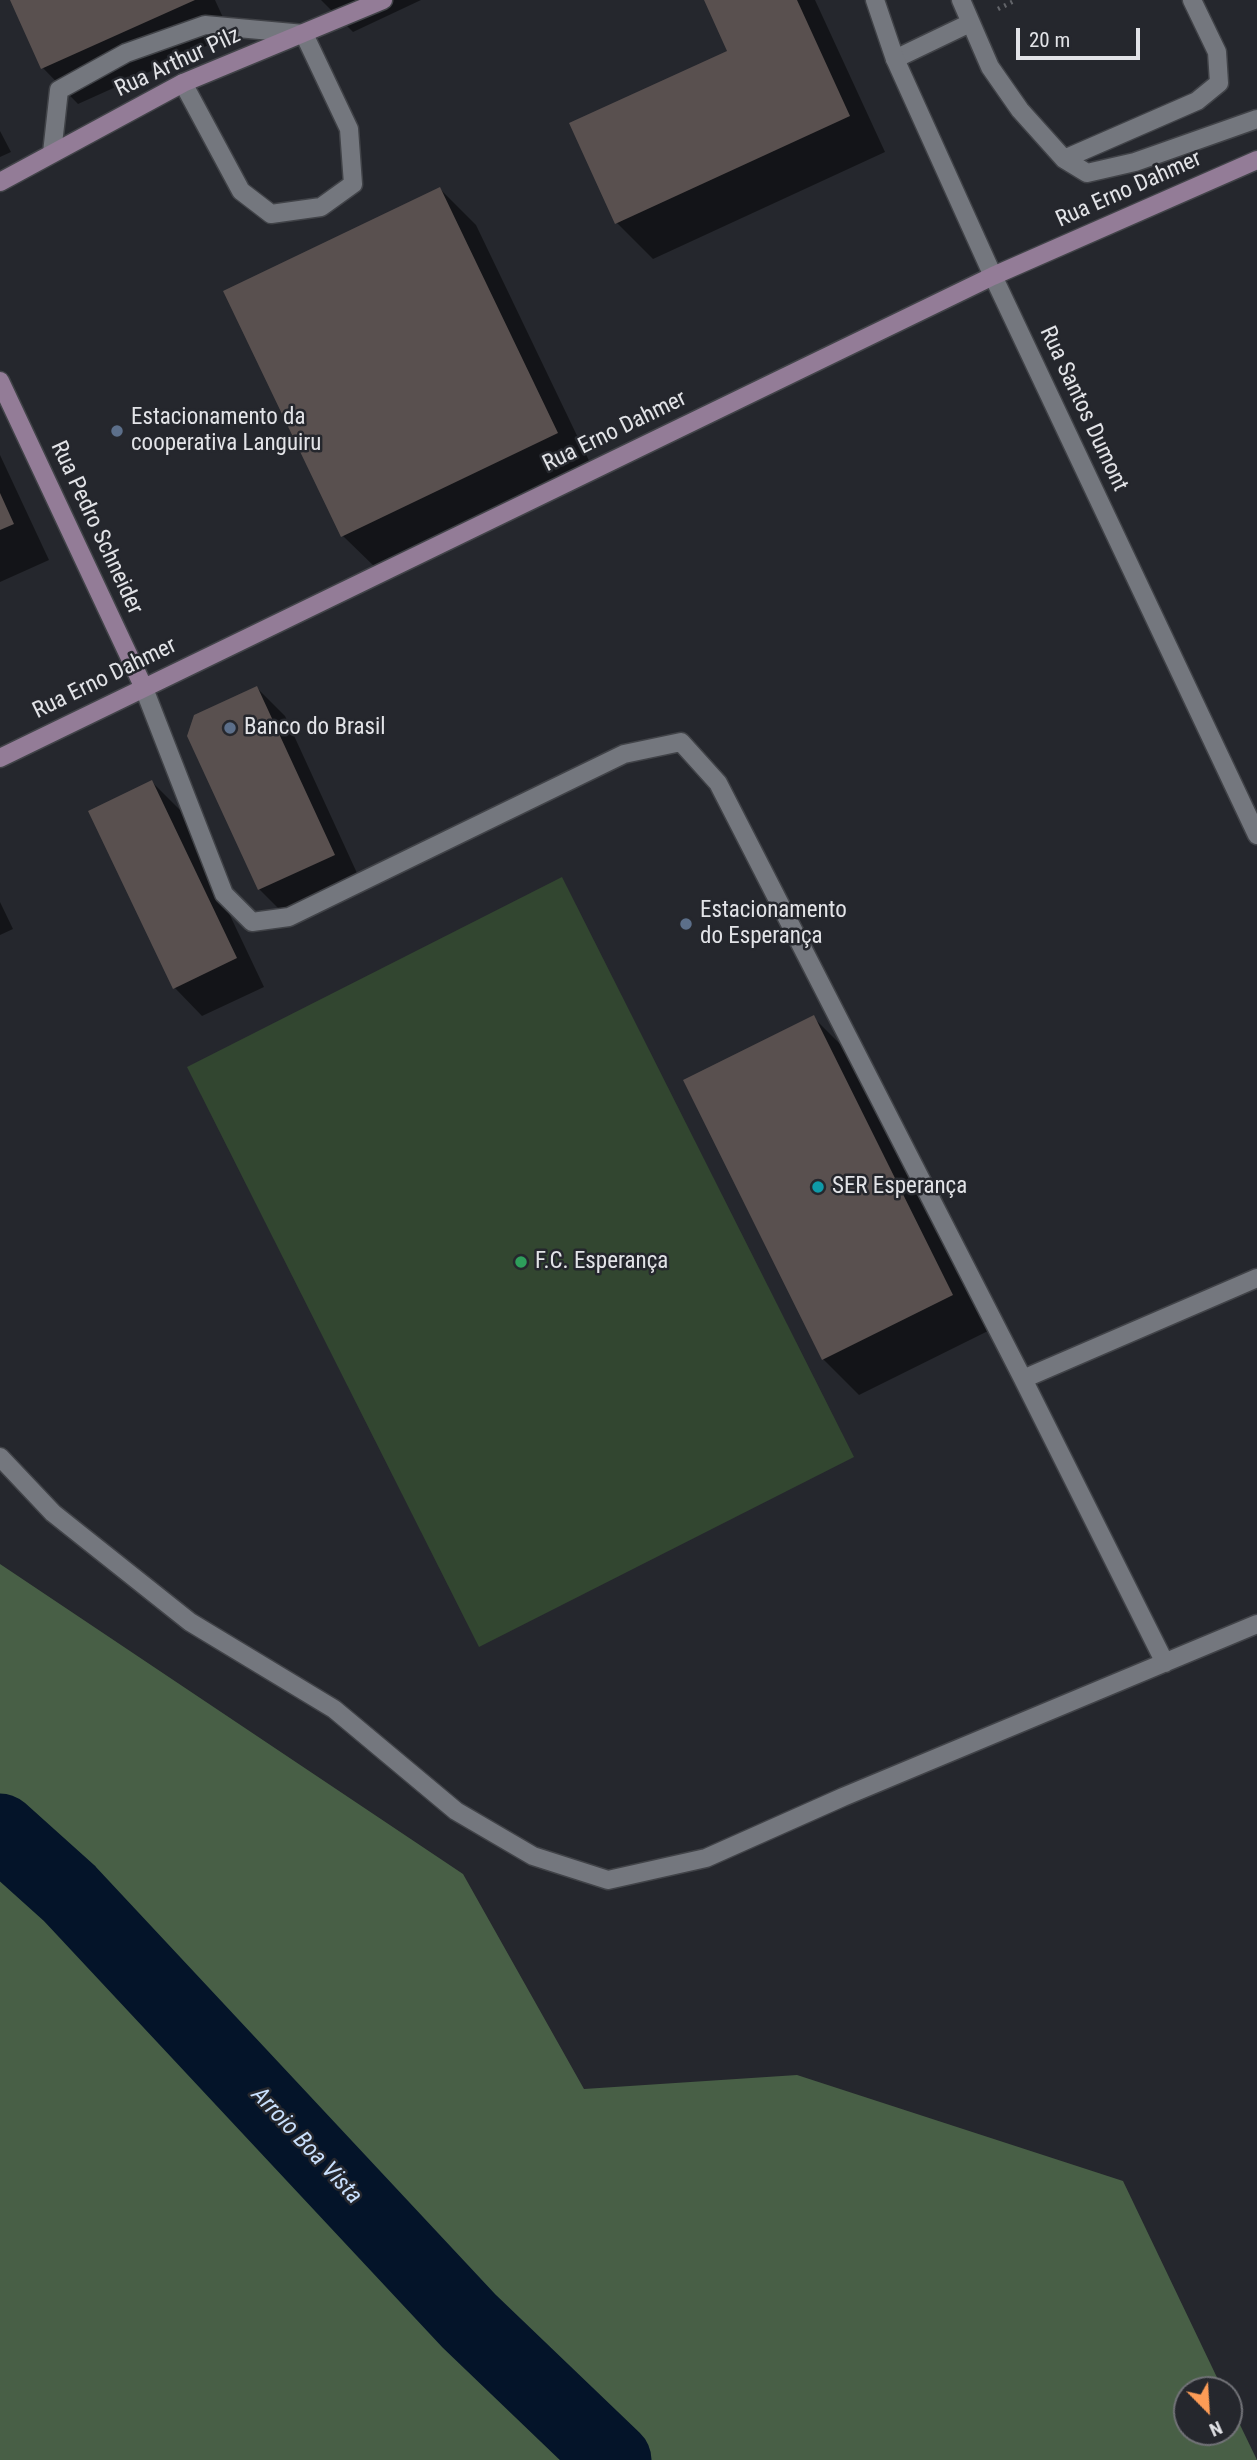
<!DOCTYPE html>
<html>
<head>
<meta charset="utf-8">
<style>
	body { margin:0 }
	#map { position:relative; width:1257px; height:2460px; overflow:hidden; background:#25272d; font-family:"Roboto Condensed",sans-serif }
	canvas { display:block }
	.north { position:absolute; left:1173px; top:2376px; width:70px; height:70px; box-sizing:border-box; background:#25272d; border:2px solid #717277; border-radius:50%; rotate:156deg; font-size:19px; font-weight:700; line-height:28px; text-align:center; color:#e2e3e7 }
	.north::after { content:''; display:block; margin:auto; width:24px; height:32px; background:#fd9c56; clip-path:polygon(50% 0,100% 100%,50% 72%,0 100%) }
	.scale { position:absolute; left:1016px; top:28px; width:124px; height:32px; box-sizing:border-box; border:4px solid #e2e3e7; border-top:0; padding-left:9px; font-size:21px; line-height:24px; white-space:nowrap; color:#e2e3e7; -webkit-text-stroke:5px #25272d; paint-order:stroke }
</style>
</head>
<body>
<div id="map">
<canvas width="1257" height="2460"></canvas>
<div class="north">N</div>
<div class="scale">20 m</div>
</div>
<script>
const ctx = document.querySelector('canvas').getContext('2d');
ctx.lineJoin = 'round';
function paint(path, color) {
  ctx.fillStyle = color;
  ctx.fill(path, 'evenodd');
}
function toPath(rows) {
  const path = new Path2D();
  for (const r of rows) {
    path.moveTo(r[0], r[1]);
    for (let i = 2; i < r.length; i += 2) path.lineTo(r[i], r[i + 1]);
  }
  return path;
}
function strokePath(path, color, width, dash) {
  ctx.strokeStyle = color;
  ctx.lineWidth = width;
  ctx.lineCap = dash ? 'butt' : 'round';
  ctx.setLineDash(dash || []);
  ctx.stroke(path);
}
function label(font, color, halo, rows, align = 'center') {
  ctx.font = font + ' "Roboto Condensed",sans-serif';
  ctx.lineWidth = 5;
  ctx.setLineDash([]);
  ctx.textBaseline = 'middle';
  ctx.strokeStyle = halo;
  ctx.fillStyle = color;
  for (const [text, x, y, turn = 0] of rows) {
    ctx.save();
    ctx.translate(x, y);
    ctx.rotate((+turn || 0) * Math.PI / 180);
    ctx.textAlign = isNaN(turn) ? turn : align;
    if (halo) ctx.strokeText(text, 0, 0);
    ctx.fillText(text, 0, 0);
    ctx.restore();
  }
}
paint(toPath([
	[562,877,854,1457,479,1647,187,1067]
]), '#324630');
paint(toPath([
	[0,1564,463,1874,584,2089,797,2075,1123,2181,1223,2390,1187,2390,1187,2432,1229,2432,1229,2402,1257,2460,0,2460]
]), '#485f46');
paint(toPath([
	[12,0,215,0,231,35,78,104,43,68],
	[321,0,421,0,353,32],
	[706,0,815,0,885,152,653,259,617,223,571,124,729,51],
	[0,131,11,152,0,157],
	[440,189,476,225,593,469,379,571,343,536],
	[0,455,49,560,0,582],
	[257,688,285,716,362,884,287,917,259,889],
	[152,782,180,810,264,987,202,1016,174,987],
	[0,902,13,929,0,935],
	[813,1017,849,1053,988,1331,859,1395,823,1359]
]), '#0007');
strokePath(toPath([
	[0,1831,69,1893,469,2321,614,2460]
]), '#041429', 75);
paint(toPath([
	[10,0,195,0,41,69],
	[704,0,797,0,850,116,615,224,569,123,727,51],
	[440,187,558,433,341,537,223,291],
	[0,493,14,524,0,530],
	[257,686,335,855,258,890,187,736,194,715],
	[152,780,237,958,173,989,88,811],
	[814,1015,953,1295,822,1360,683,1080]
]), '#59504f');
const service = toPath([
	[961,0,990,67,1020,110,1064,159,1087,173,1135,162,1257,119],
	[895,59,968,24],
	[52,153,59,90,126,53,205,25,304,34,349,129,353,184,321,207,271,214,241,191,183,83],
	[1064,159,1197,101,1219,83,1217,52,1192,0]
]);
const minor = toPath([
	[875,0,895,59,993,276,1257,835],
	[143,686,224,894,252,922,289,917,624,754,681,742,718,783,1023,1379,1257,1278],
	[1023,1379,1165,1663],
	[0,1457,53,1513,190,1622,334,1709,456,1811,533,1856,608,1880,706,1858,843,1797,1257,1624]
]);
const secondary = toPath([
	[0,182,183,83,383,0],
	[0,381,143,686],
	[0,758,993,276,1257,160]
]);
strokePath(service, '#414348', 21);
strokePath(minor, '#414348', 21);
strokePath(secondary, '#414348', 21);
strokePath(toPath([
	[998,9,1016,0]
]), '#63656a', 4.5, [2, 5]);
strokePath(service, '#74777e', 18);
strokePath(minor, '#74777e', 18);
strokePath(secondary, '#937c97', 18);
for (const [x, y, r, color] of [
	[117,431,7,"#5c6f8a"],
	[230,728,7,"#5c6f8a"],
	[686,924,7,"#5c6f8a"],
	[818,1187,7,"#0f9aa8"],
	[521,1262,7,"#2e9e5b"]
]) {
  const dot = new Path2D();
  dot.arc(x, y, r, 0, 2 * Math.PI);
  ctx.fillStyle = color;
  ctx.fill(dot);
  strokePath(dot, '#25272d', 2.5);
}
label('23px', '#e2e3e7', '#25272d', [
	["Rua Arthur Pilz",178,63,-25],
	["Rua Erno Dahmer",1129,190,-24],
	["Rua Santos Dumont",1083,409,65],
	["Rua Erno Dahmer",615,432,-26],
	["Rua Pedro Schneider",96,528,65],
	["Rua Erno Dahmer",105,679,-26]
]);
label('23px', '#e2e3e7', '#25272d', [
	["Estacionamento da",131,418],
	["cooperativa Languiru",131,444],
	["Banco do Brasil",244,728],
	["Estacionamento",700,911],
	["do Esperança",700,937],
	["SER Esperança",832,1187],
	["F.C. Esperança",535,1262]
], 'left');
label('italic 24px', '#c8dffc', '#25272d', [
	["Arroio Boa Vista",306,2146,47]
]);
</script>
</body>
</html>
